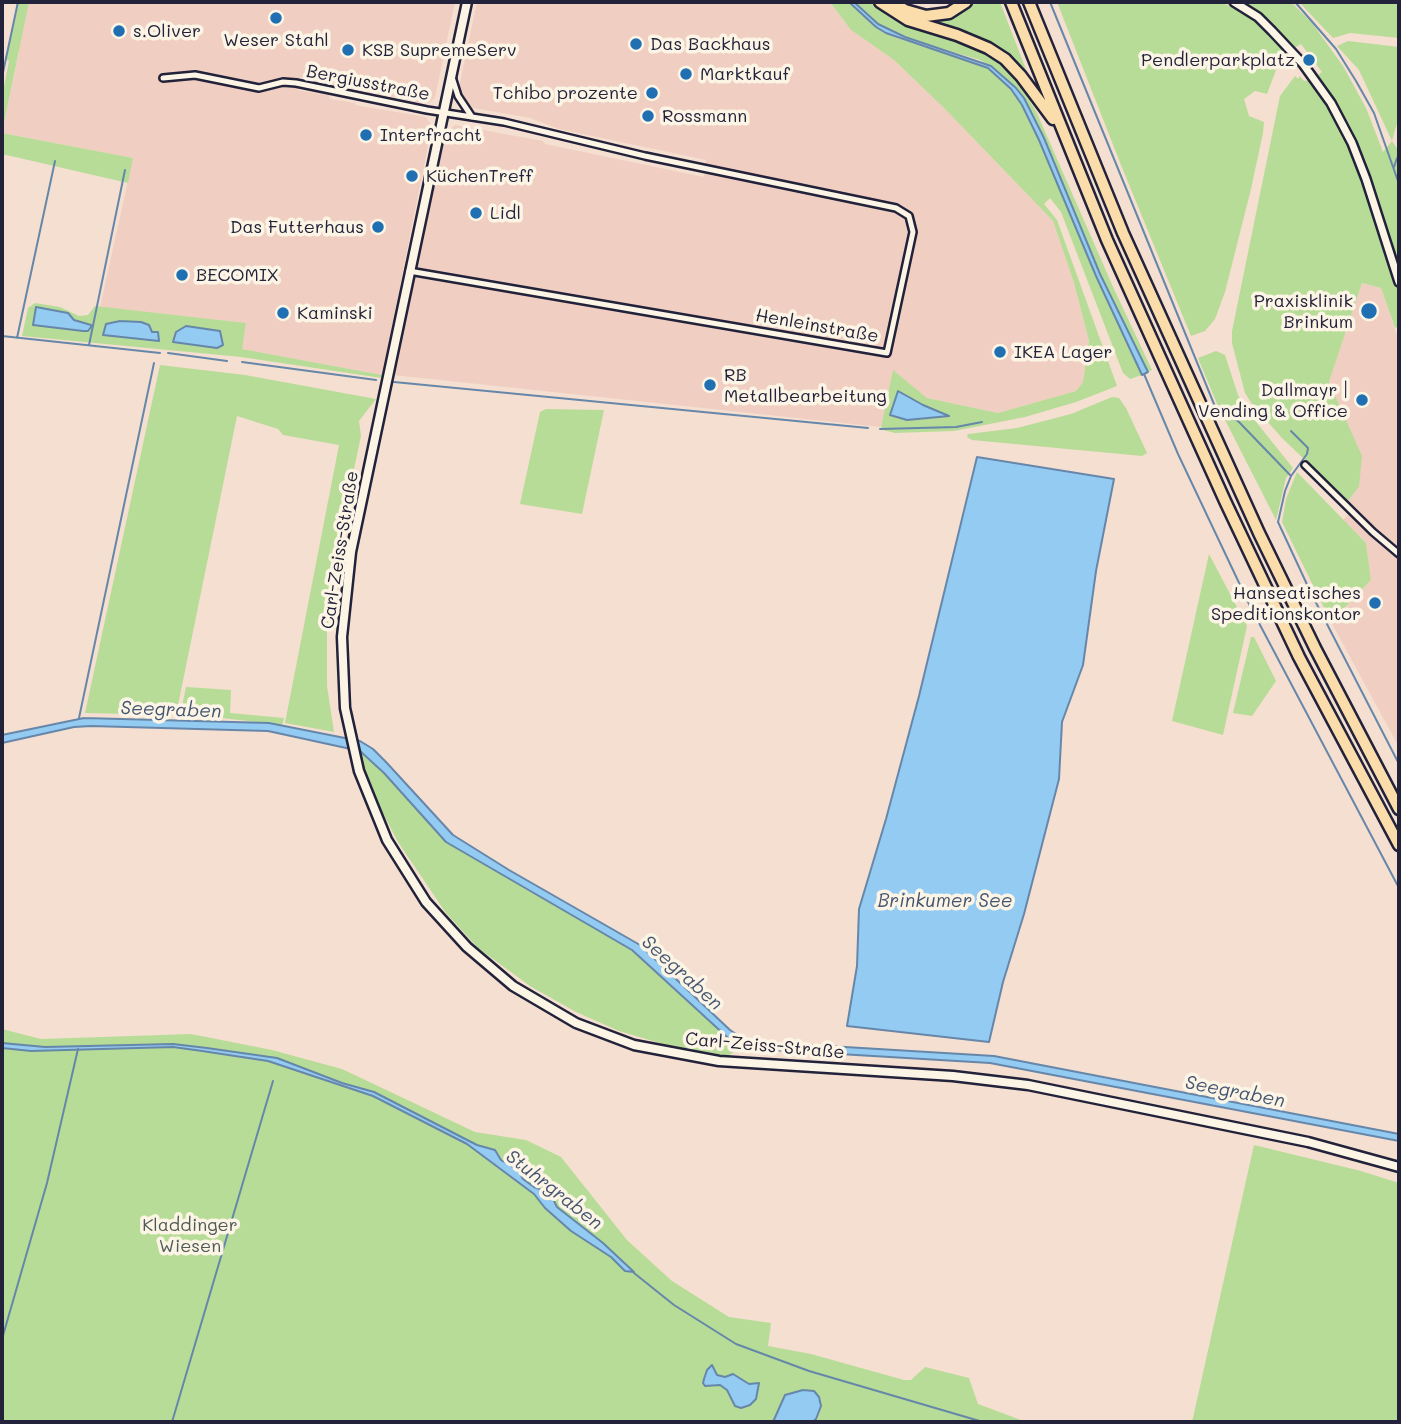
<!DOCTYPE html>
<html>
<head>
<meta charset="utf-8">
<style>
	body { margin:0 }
	#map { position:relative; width:1401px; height:1424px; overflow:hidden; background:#f5dfd0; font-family:Mali,sans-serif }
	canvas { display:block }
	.frame { position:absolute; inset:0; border:4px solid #22223b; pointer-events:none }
</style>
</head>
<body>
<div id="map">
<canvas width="1401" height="1424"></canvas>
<div class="frame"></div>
</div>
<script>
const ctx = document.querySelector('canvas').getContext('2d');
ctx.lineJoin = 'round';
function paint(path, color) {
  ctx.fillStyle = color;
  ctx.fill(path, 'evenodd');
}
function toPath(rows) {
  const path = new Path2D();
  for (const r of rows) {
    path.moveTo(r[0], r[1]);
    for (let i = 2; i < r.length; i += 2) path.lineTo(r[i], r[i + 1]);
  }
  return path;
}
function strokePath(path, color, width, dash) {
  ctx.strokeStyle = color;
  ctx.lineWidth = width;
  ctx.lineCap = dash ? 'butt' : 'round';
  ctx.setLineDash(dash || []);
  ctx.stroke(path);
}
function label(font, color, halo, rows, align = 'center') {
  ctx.font = font + ' Mali,sans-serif';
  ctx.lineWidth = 7;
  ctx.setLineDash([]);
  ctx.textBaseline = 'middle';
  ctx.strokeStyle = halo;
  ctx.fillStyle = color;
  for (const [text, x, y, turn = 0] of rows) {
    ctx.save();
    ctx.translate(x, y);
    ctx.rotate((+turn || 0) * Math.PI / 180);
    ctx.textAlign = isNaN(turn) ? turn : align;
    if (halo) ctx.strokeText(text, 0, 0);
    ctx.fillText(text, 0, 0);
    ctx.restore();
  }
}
paint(toPath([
	[19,2,455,2,435,98,429,103,421,103,300,77,297,90,329,95,330,99,355,103,355,105,426,117,432,126,382,375,241,349,246,323,100,307,133,158,2,133,19,53],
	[477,2,830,2,851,30,894,60,945,109,1053,221,1074,283,1089,341,1083,382,1076,391,998,413,927,398,893,371,881,427,393,375,446,133,455,125,543,141,545,144,704,177,706,160,559,129,530,118,473,108,466,103,461,95,459,87],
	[1362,283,1381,288,1399,341,1399,747,1331,622,1371,580,1366,543,1343,520,1354,509,1348,501,1359,487,1329,382]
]), '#f0cfc2');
paint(toPath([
	[19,2,29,2,2,133,133,158,128,183,2,154,2,97,9,61,5,59],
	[830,2,849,2,875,27,894,37,988,68,1011,89,1022,105,1039,140,1096,276,1142,375,1130,379,1123,373,1061,212,1050,198,1044,204,1057,220,1117,386,1076,402,1025,417,954,431,895,433,883,430,881,427,893,370,927,398,998,413,1076,391,1083,382,1089,341,1074,283,1053,221,945,109,894,60,851,30],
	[854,2,873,2,886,13,908,26,981,50,1005,67,1019,84,1036,111,1114,289,1152,370,1148,372,1100,274,1044,138,1024,98,1016,88,991,66,980,60,910,39,878,24],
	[973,2,1000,2,1027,72,992,44,926,22,958,15],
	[1057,2,1222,3,1238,9,1252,19,1279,45,1289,61,1276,70,1267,94,1255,91,1244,99,1249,116,1264,122,1263,133,1251,189,1225,292,1215,319,1205,331,1191,336,1121,165],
	[1245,2,1291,2,1312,23,1343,66,1366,108,1383,152,1392,141,1359,70,1337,46,1348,41,1399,47,1399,116,1392,141,1399,151,1399,264,1366,162,1349,124,1318,75,1322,72,1301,44,1294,48,1271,21],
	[1299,2,1399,2,1399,38,1350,33,1333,38],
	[1295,76,1298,79,1300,76,1304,81,1310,80,1328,104,1341,129,1363,179,1399,294,1399,326,1395,328,1381,288,1362,283,1329,382,1362,456,1359,487,1348,501,1282,438,1252,404,1245,393,1232,343,1232,331,1280,96],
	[35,303,60,307,79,316,88,315,95,306,246,323,242,349,382,375,382,378,241,357,22,336,28,308],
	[1216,351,1225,355,1238,395,1245,408,1293,468,1286,478,1276,520,1218,406,1198,358],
	[160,365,245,375,376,399,359,421,361,436,334,564,327,630,327,686,334,732,285,723,339,445,283,435,278,429,237,416,176,715,85,713],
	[1112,397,1119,398,1126,408,1147,453,1142,456,972,440,967,437,968,434,1017,428,1071,414],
	[546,409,604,410,582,514,520,504,540,412],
	[1297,472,1366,543,1371,580,1331,622,1282,522,1286,499],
	[1209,554,1247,626,1223,735,1172,721],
	[1251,637,1254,637,1276,681,1252,716,1233,713],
	[186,687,231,690,230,713,284,718,282,725,222,718,180,716],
	[360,751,384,773,446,842,632,950,739,1048,728,1056,663,1044,619,1031,576,1012,530,986,478,948,446,913,398,842,372,792],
	[2,1029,41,1039,191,1034,272,1050,342,1069,475,1132,526,1140,561,1157,627,1240,672,1281,729,1317,771,1323,768,1346,811,1354,904,1380,911,1380,925,1367,969,1378,978,1404,1021,1420,1035,1422,2,1422],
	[1254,1145,1361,1171,1399,1183,1399,1422,1192,1422]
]), '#b7dc97');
const water = toPath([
	[849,2,854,2,878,24,905,37,991,66,1016,88,1024,98,1044,138,1100,274,1148,372,1142,375,1096,276,1039,140,1022,105,1011,89,988,68,886,33,876,27,849,2],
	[36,307,68,313,74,320,91,325,91,327,88,331,83,331,33,325,36,307],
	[120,321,141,322,149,325,152,332,158,332,159,341,103,335,106,324,120,321],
	[186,326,220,331,223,345,217,348,173,342,176,332,186,326],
	[898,391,923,405,949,416,907,420,890,415,898,391],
	[977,457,1114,479,1096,571,1083,665,1062,722,1059,779,1024,914,1003,982,989,1042,847,1026,857,966,859,909,886,819,919,696,977,457],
	[84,718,269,723,360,741,373,749,386,762,453,835,509,870,640,945,730,1030,746,1041,994,1056,1399,1134,1399,1141,990,1063,739,1048,632,950,446,842,384,773,360,751,268,731,91,726,74,727,2,743,2,735,84,718],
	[2,1043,45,1047,173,1044,207,1048,277,1058,342,1083,374,1092,477,1145,495,1150,501,1160,518,1170,523,1179,534,1187,550,1193,557,1207,603,1243,634,1272,625,1271,611,1257,571,1231,545,1208,534,1194,467,1144,373,1096,268,1061,202,1051,173,1047,31,1051,2,1048,2,1043],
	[712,1365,717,1375,725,1377,733,1374,749,1384,759,1383,756,1399,750,1405,741,1408,735,1406,727,1390,720,1385,705,1386,703,1383,704,1379,707,1370,712,1365],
	[803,1390,814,1391,819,1397,821,1406,816,1419,812,1422,773,1422,785,1395,803,1390]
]);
paint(water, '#94cbf3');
strokePath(water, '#6687a9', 2);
strokePath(toPath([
	[1050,2,1216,409,1238,421,1291,476],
	[1295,2,1336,49,1356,81,1374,113,1399,184],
	[2,77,18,2],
	[1394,167,1397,158],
	[2,336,160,353],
	[17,338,55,161],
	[89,345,125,170],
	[168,353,227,361],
	[242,362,376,380],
	[1144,374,1178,454,1250,606,1399,888],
	[394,382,868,428],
	[880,429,956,427,982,422],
	[1291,431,1308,448,1307,454,1291,476,1285,491,1278,522,1311,593,1399,764],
	[79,718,154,363],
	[634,1273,674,1305,736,1344,809,1371,983,1422],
	[2,1339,47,1183,78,1049],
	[172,1422,273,1081]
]), '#6687a9', 2);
const minor = toPath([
	[452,77,458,96,472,117],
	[163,78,195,75,259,88,283,82,296,83,427,110,504,122,645,156,896,208,909,216,913,232,887,353,409,271],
	[1305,465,1373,532,1399,554]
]);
const tertiary = toPath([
	[1234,2,1258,17,1272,31,1303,64,1331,103,1352,143,1366,179,1399,282]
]);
const secondary = toPath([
	[467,2,351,552,342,637,345,708,359,771,387,840,426,902,467,947,513,986,576,1023,634,1045,719,1061,953,1076,1028,1085,1308,1142,1399,1167]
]);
const motorway = toPath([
	[880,2,908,20,957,35,988,48,1005,59,1021,76,1053,119],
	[892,2,905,10,926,16,949,13,966,2],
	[1011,2,1107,240,1225,501,1299,657,1399,845],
	[1029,2,1123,233,1259,533,1315,648,1399,809]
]);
strokePath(minor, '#22223b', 10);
strokePath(tertiary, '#22223b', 12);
strokePath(secondary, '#22223b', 13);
strokePath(motorway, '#22223b', 15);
strokePath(minor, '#fcf5e5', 5);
strokePath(tertiary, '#fcf5e5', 7);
strokePath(secondary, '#fcf5e5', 8);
strokePath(motorway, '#faddab', 10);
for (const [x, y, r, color] of [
	[276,18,7,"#1f6fb2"],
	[119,31,7,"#1f6fb2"],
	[636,44,7,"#1f6fb2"],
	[348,50,7,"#1f6fb2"],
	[1309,60,7,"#1f6fb2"],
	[686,74,7,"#1f6fb2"],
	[652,93,7,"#1f6fb2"],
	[648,116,7,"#1f6fb2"],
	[366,135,7,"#1f6fb2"],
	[412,176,7,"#1f6fb2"],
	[476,213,7,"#1f6fb2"],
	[378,227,7,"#1f6fb2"],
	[182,275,7,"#1f6fb2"],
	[1369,311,9,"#1f6fb2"],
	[283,313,7,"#1f6fb2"],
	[1000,352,7,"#1f6fb2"],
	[710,385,7,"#1f6fb2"],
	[1362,400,7,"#1f6fb2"],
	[1375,603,7,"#1f6fb2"]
]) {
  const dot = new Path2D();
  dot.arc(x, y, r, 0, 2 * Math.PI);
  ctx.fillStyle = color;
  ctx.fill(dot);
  strokePath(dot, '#fcf5e5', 2.5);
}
label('18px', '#22223b', '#fcf5e5', [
	["s.Oliver",133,31],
	["Weser Stahl",276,40,"center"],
	["Das Backhaus",650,44],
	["KSB SupremeServ",362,50],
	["Pendlerparkplatz",1295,60,"right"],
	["Marktkauf",700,74],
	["Tchibo prozente",638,93,"right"],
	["Rossmann",662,116],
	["Interfracht",380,135],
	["KüchenTreff",426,176],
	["Lidl",490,213],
	["Das Futterhaus",364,227,"right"],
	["BECOMIX",196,275],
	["Praxisklinik",1353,301,"right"],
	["Brinkum",1353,322,"right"],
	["Kaminski",297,313],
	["IKEA Lager",1014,352],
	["RB",724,375],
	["Metallbearbeitung",724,396],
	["Dallmayr |",1348,390,"right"],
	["Vending & Office",1348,411,"right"],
	["Hanseatisches",1361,593,"right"],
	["Speditionskontor",1361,614,"right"]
], 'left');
label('18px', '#22223b', '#fcf5e5', [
	["Bergiusstraße",368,83,11],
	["Henleinstraße",817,326,10],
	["Carl-Zeiss-Straße",340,550,-81],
	["Carl-Zeiss-Straße",765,1046,5]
]);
label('18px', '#4f5a57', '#fcf5e5', [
	["Kladdinger",190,1225],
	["Wiesen",190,1246]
]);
label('italic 19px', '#445572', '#fcf5e5', [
	["Seegraben",171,710,2],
	["Brinkumer See",945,901],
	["Seegraben",682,973,42],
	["Seegraben",1235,1092,11],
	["Stuhrgraben",554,1190,38]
]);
</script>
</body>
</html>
